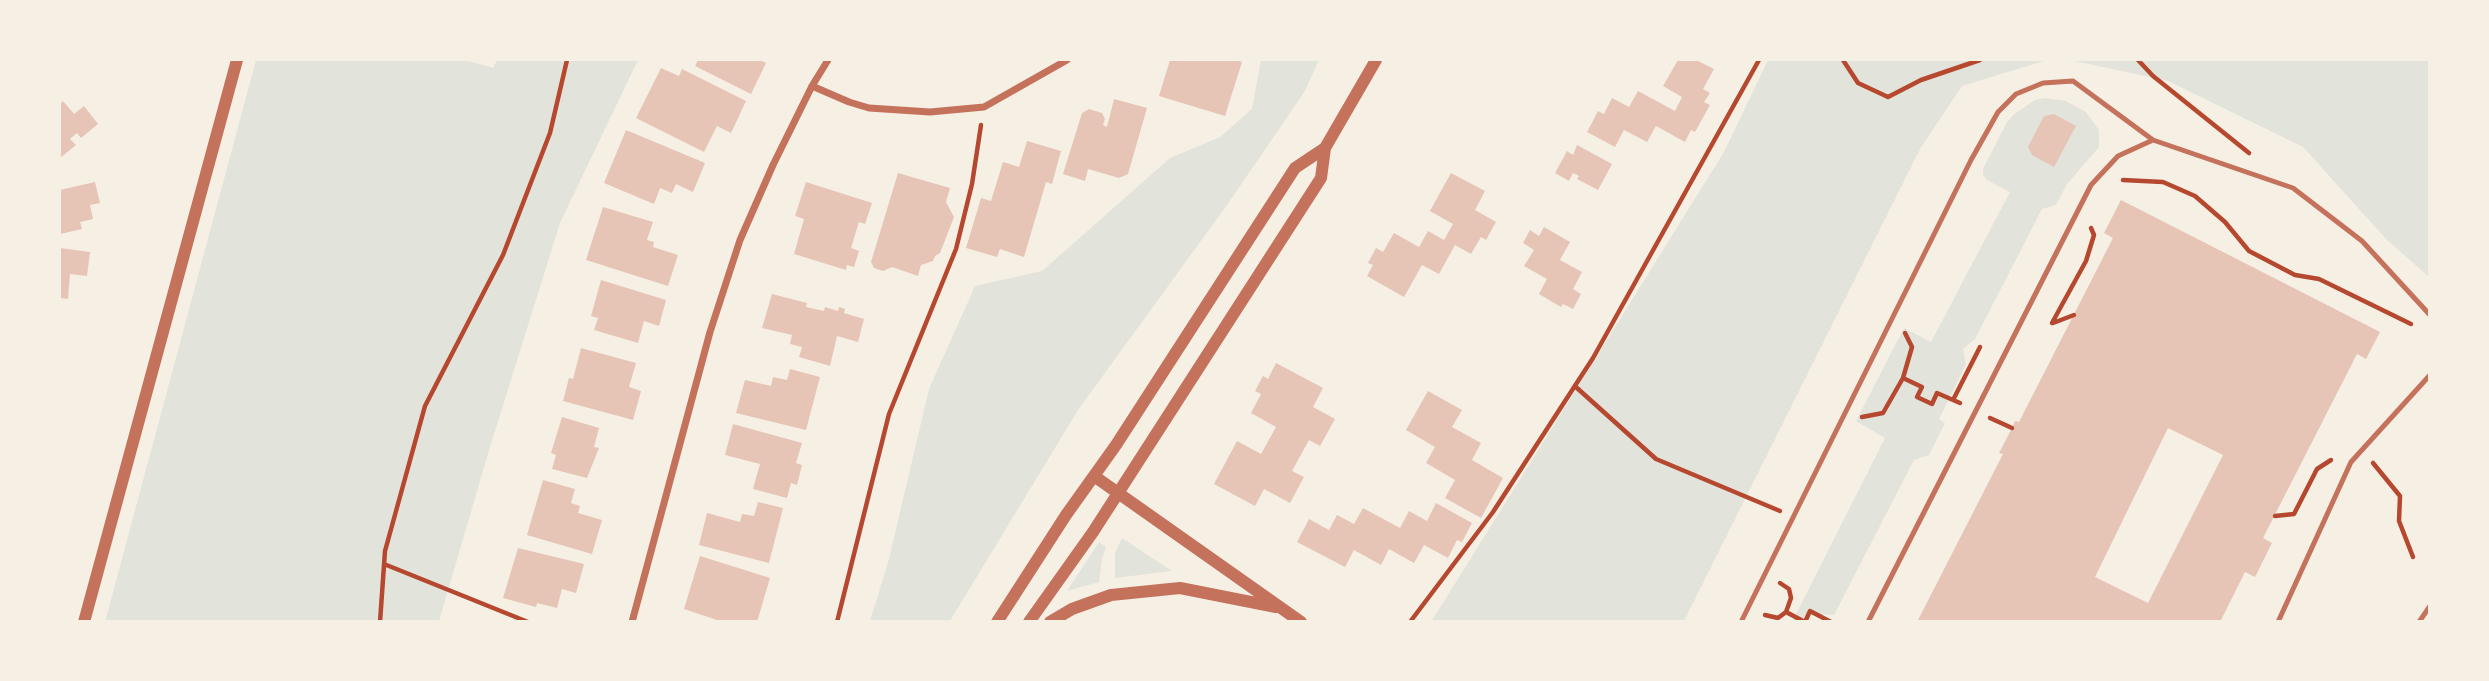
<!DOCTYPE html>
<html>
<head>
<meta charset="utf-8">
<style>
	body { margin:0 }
	#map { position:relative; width:2489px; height:681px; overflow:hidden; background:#f6efe4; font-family:"Roboto Condensed",sans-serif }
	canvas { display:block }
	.frame { position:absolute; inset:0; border:61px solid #f6efe4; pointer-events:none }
</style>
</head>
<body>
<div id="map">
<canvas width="2489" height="681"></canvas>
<div class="frame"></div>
</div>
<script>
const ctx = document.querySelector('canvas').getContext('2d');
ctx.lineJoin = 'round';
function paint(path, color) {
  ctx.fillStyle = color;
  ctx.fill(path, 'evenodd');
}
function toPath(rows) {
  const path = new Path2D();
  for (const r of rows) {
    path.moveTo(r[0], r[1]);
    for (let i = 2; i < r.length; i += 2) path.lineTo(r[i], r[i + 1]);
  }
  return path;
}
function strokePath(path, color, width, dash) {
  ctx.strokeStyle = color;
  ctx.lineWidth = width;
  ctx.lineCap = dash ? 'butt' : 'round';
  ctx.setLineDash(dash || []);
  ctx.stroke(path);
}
paint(toPath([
	[256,60,465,60,493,68,497,60,638,60,560,223,490,447,439,621,105,622],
	[1261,60,1319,60,1305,91,1227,205,1078,410,950,621,870,621,889,559,929,389,975,286,1042,271,1170,158,1220,137,1252,109],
	[1768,60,2047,60,1962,86,1920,149,1684,621,1431,622,1724,152],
	[2070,60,2429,60,2429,277,2387,240,2303,147,2168,81],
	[2045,98,2066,101,2086,112,2099,130,2099,147,2067,184,2056,205,2042,209,1975,339,1963,349,1966,364,1939,419,1945,423,1929,455,1914,460,1834,615,1806,614,1801,621,1792,622,1885,438,1856,421,1904,328,1931,342,2010,192,1987,180,1983,175,1983,169,2006,124,2013,115,2035,100],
	[1122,538,1172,571,1115,578,1115,553],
	[1099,542,1106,547,1102,559,1099,582,1067,591]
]), '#e2e4dc');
paint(toPath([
	[698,60,760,60,766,63,751,94,695,66],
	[1170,60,1235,60,1242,62,1225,116,1159,96],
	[1678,60,1696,60,1714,69,1703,89,1710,93,1704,102,1710,105,1695,132,1691,130,1685,142,1656,126,1647,142,1624,130,1615,147,1587,132,1598,111,1604,114,1612,98,1629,107,1638,91,1675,111,1682,97,1663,86],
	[661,68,679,76,682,69,746,101,731,133,717,126,704,152,636,118],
	[1114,99,1147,108,1128,174,1119,178,1088,169,1085,181,1063,174,1082,113,1089,109,1102,113,1105,119,1103,125,1107,127],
	[63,101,74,114,84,106,98,124,81,138,77,133,70,139,76,145,60,158,60,104],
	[2054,114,2076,126,2054,167,2032,155,2028,147,2044,116],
	[626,130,705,163,693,192,676,184,672,193,660,188,654,204,604,183],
	[1027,141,1061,151,1052,184,1046,182,1024,257,1000,249,997,257,966,248,981,198,991,201,1003,162,1019,167],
	[1577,145,1612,164,1598,190,1577,179,1579,176,1573,173,1569,181,1555,173,1567,151,1573,155],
	[898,173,950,188,946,202,954,217,940,253,935,256,933,261,921,265,918,276,892,267,883,271,874,268,871,262],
	[1451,173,1485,191,1475,210,1496,222,1486,240,1481,237,1471,254,1455,245,1439,274,1422,265,1404,297,1367,276,1373,265,1368,263,1376,248,1383,252,1394,233,1419,247,1428,231,1444,240,1453,224,1430,211],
	[95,182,100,203,90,205,93,219,80,222,82,229,60,234,60,190],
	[806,182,872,203,865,224,859,222,851,248,859,251,854,267,847,265,846,270,794,254,804,219,795,216],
	[2121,200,2380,332,2366,359,2357,354,2263,538,2272,543,2255,577,2245,572,2220,622,1917,622,2003,454,1999,453,2012,428,2015,421,2019,422,2113,238,2104,233],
	[2168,428,2223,455,2148,603,2095,577],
	[603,207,653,222,647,240,654,242,653,247,678,255,668,286,586,260],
	[1544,227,1570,242,1560,260,1582,272,1573,289,1581,294,1573,309,1563,304,1561,307,1539,294,1547,279,1524,266,1534,250,1523,243,1530,230,1539,236],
	[60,248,90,252,87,276,70,274,68,299,60,298],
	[601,280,666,300,659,326,644,321,638,343,594,330,598,318,591,316],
	[772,294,807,303,806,307,824,311,825,307,838,311,839,307,845,309,844,313,864,319,858,342,837,336,830,366,799,357,802,347,790,344,792,335,762,328],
	[581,348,636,363,629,387,641,391,633,420,563,401,569,378,573,379],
	[1276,363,1323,388,1313,407,1335,419,1320,446,1309,440,1292,471,1304,477,1290,503,1264,489,1255,506,1214,484,1237,441,1261,454,1276,427,1251,413,1261,394,1255,391,1263,376,1268,379],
	[790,369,820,377,806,430,736,413,745,380,771,386,773,377,787,380],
	[1428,391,1462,410,1452,427,1481,443,1472,460,1503,478,1481,518,1445,498,1455,480,1426,463,1435,447,1406,430],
	[562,417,599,428,594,447,599,448,587,478,552,469,556,455,551,453],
	[733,424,802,443,796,463,802,465,797,485,791,483,787,498,753,489,760,464,725,455],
	[543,480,575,489,571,503,580,506,578,513,602,520,592,554,527,535],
	[758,502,783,508,769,563,699,545,707,513,740,522,742,514,754,516],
	[1436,503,1472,523,1462,542,1457,540,1448,558,1424,545,1414,563,1389,549,1381,565,1354,550,1345,567,1297,542,1309,519,1329,530,1337,515,1354,524,1363,508,1400,528,1409,511,1427,521],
	[518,548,584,564,576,593,562,589,557,608,537,603,536,607,503,598],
	[700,556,770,578,757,622,723,622,684,609]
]), '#e6c5b7');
strokePath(toPath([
	[1843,60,1858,83,1888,97,1921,80,1980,60],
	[2138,60,2153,76,2249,153],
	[2123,180,2163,182,2195,196,2225,222,2249,251,2295,275,2319,279,2411,324],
	[2052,323,2086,261,2094,235,2091,228],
	[2053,323,2074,315],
	[1903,378,1922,387,1917,397,1932,404,1937,393,1960,403],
	[1577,388,1656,459,1780,511],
	[1953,400,1980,347],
	[1862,417,1883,413,1903,378,1912,347,1905,333],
	[1990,418,2012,428],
	[2373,463,2400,496,2399,521,2413,557],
	[2275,516,2294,514,2317,469,2331,460],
	[384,564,528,622],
	[1786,612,1805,622],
	[1765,615,1778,618,1786,612,1791,598,1789,589,1780,583],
	[380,622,385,551,425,406,503,255,550,133,567,60],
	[837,622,889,414,956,249,972,184,981,125],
	[1410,622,1493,512,1593,358,1759,60],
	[1805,622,1810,611,1831,622]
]), '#b5482f', 4.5);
strokePath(toPath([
	[1741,622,1971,160,1998,112,2016,94,2043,83,2073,81,2153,140,2293,188,2362,241,2430,315],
	[1868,622,2091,185,2118,156,2153,140],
	[2278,622,2351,462,2430,375],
	[2419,622,2430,606]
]), '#c5725c', 5);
strokePath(toPath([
	[812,86,849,102,869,108,930,112,984,107,1067,60],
	[632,622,710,332,740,240,773,165,812,86,828,60]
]), '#c5725c', 7);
strokePath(toPath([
	[1094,476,1301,622],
	[84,622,237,60],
	[997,622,1066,515,1116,445,1295,168,1325,148],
	[1029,622,1093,532,1321,178,1325,148,1376,60],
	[1050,622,1072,609,1111,595,1180,588,1276,607]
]), '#c5725c', 12);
</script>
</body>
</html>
